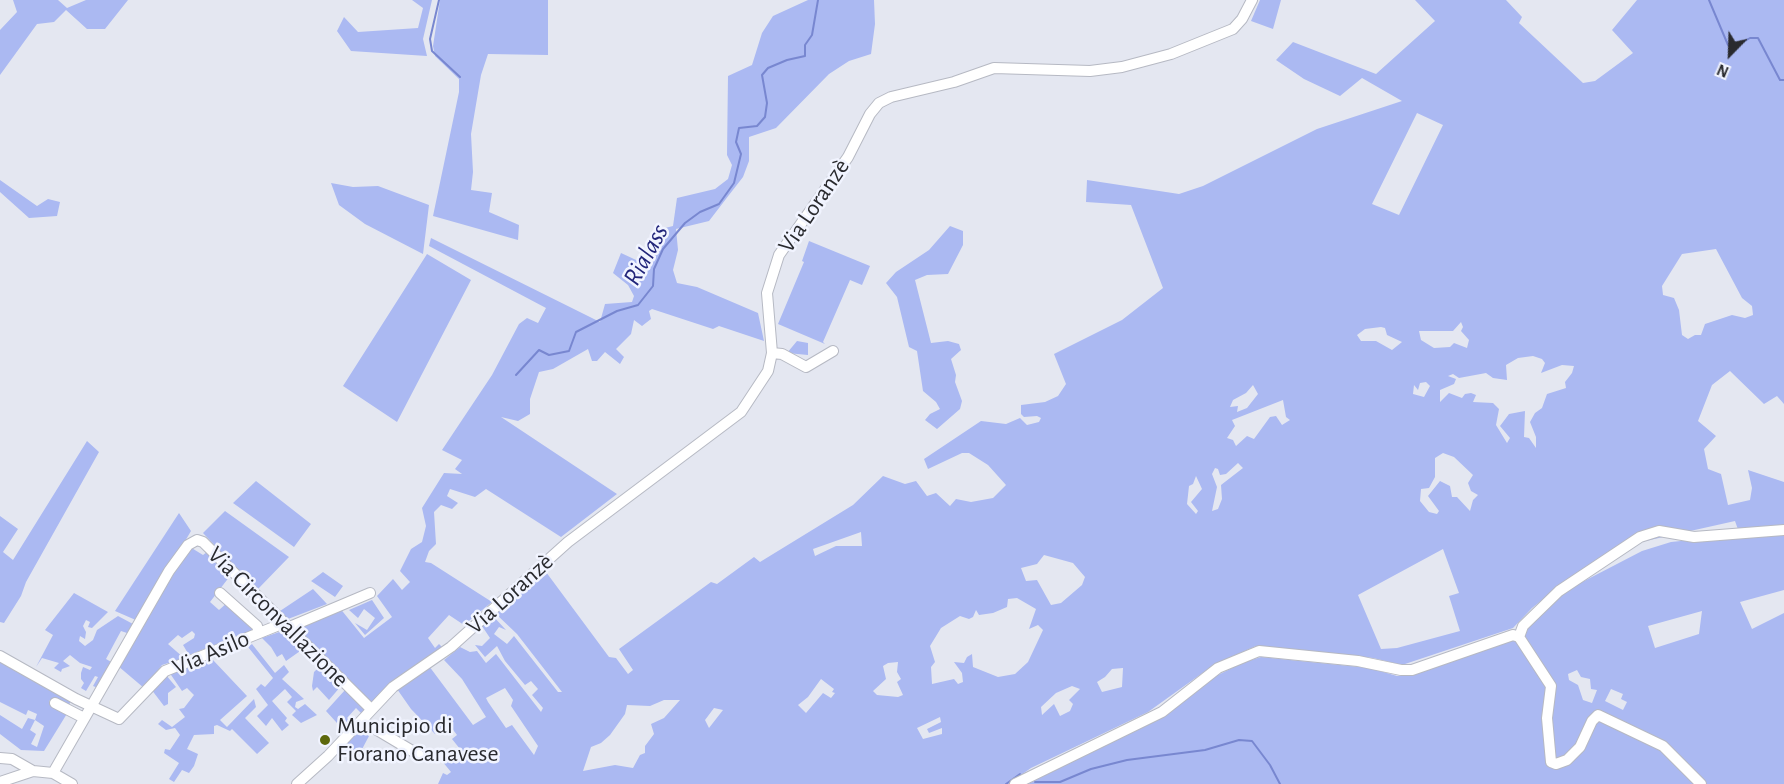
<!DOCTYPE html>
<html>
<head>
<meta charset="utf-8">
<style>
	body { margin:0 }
	#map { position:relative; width:1784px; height:784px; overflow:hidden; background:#e4e7f1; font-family:"Alegreya Sans",sans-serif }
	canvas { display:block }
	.north { position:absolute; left:1700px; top:24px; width:60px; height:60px; -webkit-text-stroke:4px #f1f4ff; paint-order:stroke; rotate:203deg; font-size:16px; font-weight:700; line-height:24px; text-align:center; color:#292a2e }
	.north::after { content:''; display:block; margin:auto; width:21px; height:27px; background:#292a2e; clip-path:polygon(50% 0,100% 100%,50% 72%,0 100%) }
</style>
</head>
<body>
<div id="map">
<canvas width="1784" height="784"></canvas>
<div class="north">N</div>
</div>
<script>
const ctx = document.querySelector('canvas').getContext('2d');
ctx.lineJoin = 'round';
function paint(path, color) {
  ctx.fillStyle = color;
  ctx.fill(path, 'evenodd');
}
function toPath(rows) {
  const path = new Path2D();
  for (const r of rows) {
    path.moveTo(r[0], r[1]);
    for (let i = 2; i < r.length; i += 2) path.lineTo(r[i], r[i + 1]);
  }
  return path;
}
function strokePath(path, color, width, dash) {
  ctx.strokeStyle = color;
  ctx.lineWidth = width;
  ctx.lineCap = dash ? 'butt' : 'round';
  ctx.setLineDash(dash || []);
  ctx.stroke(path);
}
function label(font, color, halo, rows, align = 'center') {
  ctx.font = font + ' "Alegreya Sans",sans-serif';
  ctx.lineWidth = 5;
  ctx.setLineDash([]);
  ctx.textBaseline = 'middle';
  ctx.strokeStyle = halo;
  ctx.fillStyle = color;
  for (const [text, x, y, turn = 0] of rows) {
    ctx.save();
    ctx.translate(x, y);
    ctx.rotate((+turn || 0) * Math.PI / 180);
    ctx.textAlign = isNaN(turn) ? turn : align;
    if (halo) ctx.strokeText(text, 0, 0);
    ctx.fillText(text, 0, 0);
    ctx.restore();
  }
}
paint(toPath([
	[13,0,58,0,67,8,86,0,128,0,105,29,87,29,66,10,54,22,37,24,0,75,0,30,17,12],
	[412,0,432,0,423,39,427,56,351,51,337,31,344,17,358,32,418,28,423,8],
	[440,0,548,0,548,55,488,54,481,75,471,134,473,172,471,190,492,193,489,212,519,225,518,240,433,216,459,92,459,79,435,56,433,46],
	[808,0,874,0,875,24,871,54,849,61,829,74,776,128,749,137,749,161,743,177,729,195,709,221,676,229,678,250,673,270,677,283,697,287,758,313,764,341,719,326,713,329,652,309,649,311,651,319,642,326,634,320,631,334,616,349,624,357,620,364,605,352,597,361,592,361,588,349,553,369,539,372,530,399,530,414,518,421,501,417,617,494,561,537,486,489,475,497,450,489,447,496,458,503,452,509,441,505,434,512,436,544,429,551,425,562,431,563,492,602,464,625,449,615,428,638,435,648,439,644,443,648,372,705,297,629,339,607,364,638,392,617,377,596,393,579,402,590,410,582,400,571,411,549,422,542,426,526,422,508,444,473,462,474,455,469,462,460,442,450,492,375,519,324,527,318,538,323,546,308,429,246,431,238,600,322,605,304,632,302,634,296,628,285,613,273,621,253,647,265,657,248,661,229,673,226,677,198,715,189,728,179,732,165,727,155,728,76,752,65,762,33,773,16],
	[1260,0,1281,0,1273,29,1251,21],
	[1415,0,1506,0,1522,17,1519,23,1583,83,1595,81,1633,53,1612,30,1637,0,1784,0,1784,404,1777,396,1764,404,1730,371,1712,385,1698,421,1716,436,1704,449,1708,469,1721,474,1728,505,1750,500,1752,488,1748,470,1784,482,1784,590,1740,602,1752,629,1784,613,1784,784,1028,784,1132,730,1162,718,1204,682,1242,663,1261,657,1370,668,1397,676,1413,675,1513,640,1563,592,1642,551,1671,542,1740,535,1735,521,1641,542,1569,579,1532,608,1513,628,1402,665,1373,658,1256,646,1215,664,1148,712,1031,768,1008,784,438,784,443,773,447,775,451,772,442,761,460,749,452,739,457,735,451,727,444,732,435,734,411,709,397,689,429,666,473,725,486,717,462,679,444,660,460,647,470,652,477,651,486,663,496,654,541,712,543,708,532,695,538,689,531,681,525,685,505,661,497,646,485,657,475,645,482,646,490,638,482,626,493,616,506,630,499,627,494,634,507,644,514,636,558,692,562,692,517,634,496,614,546,572,609,657,616,658,628,674,633,670,619,649,711,582,717,584,754,557,760,562,853,505,883,476,905,484,916,481,927,496,936,493,950,506,956,499,971,502,993,498,1006,485,988,465,969,453,962,453,928,469,924,459,981,421,1006,424,1020,418,1027,425,1039,422,1041,418,1037,416,1024,417,1021,414,1021,405,1045,402,1058,396,1066,384,1054,354,1122,320,1163,288,1131,205,1086,202,1087,180,1179,194,1203,186,1317,129,1402,101,1362,78,1340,96,1304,79,1276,60,1293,42,1376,74,1435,21],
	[1417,113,1443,125,1399,215,1372,204],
	[1716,249,1742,298,1752,306,1753,315,1745,318,1732,315,1705,324,1701,335,1695,335,1688,339,1682,335,1679,310,1674,298,1663,295,1662,286,1682,254],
	[1461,322,1463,327,1461,331,1469,340,1467,348,1454,343,1450,347,1434,348,1421,340,1419,331,1453,331],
	[1381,327,1385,328,1387,335,1402,342,1392,350,1376,341,1361,341,1357,335,1365,329],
	[1533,356,1542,359,1545,363,1541,373,1562,365,1574,366,1572,373,1565,382,1566,388,1547,394,1542,408,1535,413,1530,422,1536,437,1536,448,1529,438,1524,437,1525,411,1509,414,1500,426,1510,438,1507,443,1496,425,1499,409,1493,403,1473,402,1476,395,1471,393,1465,394,1462,398,1449,393,1440,402,1440,390,1454,384,1456,379,1448,376,1453,374,1459,378,1486,373,1493,378,1507,380,1506,365,1518,358],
	[1426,382,1430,386,1424,397,1413,394,1414,385,1418,390,1420,383],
	[1253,385,1258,394,1247,408,1237,412,1238,406,1230,407,1233,400,1246,393],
	[1283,400,1286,417,1290,420,1282,425,1276,416,1270,417,1254,439,1247,436,1236,446,1233,440,1227,438,1235,426,1232,420],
	[1443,453,1454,457,1473,475,1468,483,1471,491,1478,495,1473,500,1470,511,1457,497,1452,497,1450,486,1440,481,1428,496,1439,511,1437,514,1429,512,1420,501,1421,489,1429,488,1435,477,1435,458],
	[1238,463,1243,468,1221,485,1222,499,1218,509,1212,511,1217,487,1212,474,1215,468,1218,469,1220,475,1226,474],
	[1196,476,1202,489,1191,502,1198,511,1196,514,1187,504,1189,486,1193,484],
	[861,532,862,546,836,546,815,556,813,549],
	[1443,549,1459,593,1449,596,1460,631,1397,648,1381,649,1358,595],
	[1044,555,1073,563,1085,577,1082,585,1061,603,1051,605,1037,580,1026,581,1021,568,1037,564],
	[1017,598,1036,609,1029,629,1038,625,1043,630,1028,662,1015,674,998,677,973,667,972,654,967,657,964,663,954,662,962,673,963,682,958,684,954,679,932,684,931,667,935,662,930,646,941,628,960,616,969,619,973,617,976,610,979,615,993,613,1007,607,1008,599],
	[1702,611,1699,634,1655,648,1648,626],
	[898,662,897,672,901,679,897,682,903,695,898,697,877,695,873,691,886,679,883,666,888,663],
	[1123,668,1122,687,1102,692,1097,682,1105,677,1112,669],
	[1577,670,1581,677,1590,679,1591,689,1597,690,1592,703,1583,700,1578,685,1569,680,1568,674],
	[821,679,834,689,832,692,835,693,831,698,823,693,806,713,798,705,808,697],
	[1072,686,1080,689,1069,700,1073,704,1070,711,1060,716,1054,704,1042,715,1041,707,1056,693],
	[505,688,513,700,511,706,538,746,534,755,512,725,506,728,488,702,486,698],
	[1611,689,1623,694,1621,699,1627,702,1623,710,1605,701],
	[664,700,680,700,664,718,651,724,654,734,645,746,645,753,640,755,633,768,615,765,583,771,591,747,601,743,610,735,625,714,627,705,650,706],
	[714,708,723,710,709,728,705,720],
	[940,717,941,722,927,729,929,733,942,728,942,734,923,739,917,728],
	[0,180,37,206,48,199,60,202,57,216,29,218,0,192],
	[331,183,353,187,378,186,429,205,423,254,365,224,339,205],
	[950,226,963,231,963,245,948,274,927,275,915,280,931,343,948,341,959,344,961,350,951,359,956,375,955,382,962,401,960,409,937,429,925,420,930,414,940,409,936,402,923,391,917,351,909,347,897,297,886,283,896,272,929,250],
	[809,241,870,266,862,285,850,280,823,342,825,344,778,324,804,262,802,261],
	[427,254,471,280,397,422,343,386],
	[797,341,808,343,808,355,787,353],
	[87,441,99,452,26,582,21,596,4,623,0,622,0,516,18,529,3,552,13,560],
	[256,481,311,524,294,547,233,503],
	[225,511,289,557,257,590,203,533],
	[179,513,191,531,138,621,115,611],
	[190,547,203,555,207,552,230,576,210,602,219,610,228,602,256,629,189,655,183,645,194,638,195,634,192,631,182,638,178,635,168,644,184,658,162,665,144,688,118,666],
	[323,572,343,586,335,597,311,581],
	[313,589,327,604,288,619,280,611],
	[74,593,108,612,92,628,88,627,90,622,86,620,83,626,86,632,85,639,80,636,79,641,85,646,93,640,97,630,118,616,133,624,127,633,121,631,115,642,106,659,113,663,98,688,93,686,98,677,95,676,86,691,81,688,84,683,81,679,81,673,83,667,90,670,92,667,80,663,70,655,63,661,70,666,62,669,61,672,54,668,59,663,42,658,36,667,53,635,45,630],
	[372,600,384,618,365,635,355,623,367,630,375,618,364,609,358,618,349,610],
	[285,630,303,649,286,661,282,654,277,657,271,647,262,638],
	[252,644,275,673,284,665,289,672,282,679,304,699,296,702,295,707,298,709,305,704,317,715,301,723,292,715,296,711,287,702,292,697,285,689,272,701,287,718,285,721,289,725,282,731,272,718,266,726,257,716,268,705,256,689,261,684,265,687,273,678,248,647],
	[0,658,73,698,67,708,50,700,49,702,68,712,44,751,21,750,0,734,0,715,22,729,28,718,35,720,37,714,28,710,26,715,0,702],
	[35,720,44,726,37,747,31,744,36,734,30,730],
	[213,660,247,696,220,720,227,727,254,699,256,707,245,718,269,743,257,754,232,729,230,731,217,725,214,726,214,734,194,735,187,749,198,754,194,766,189,773,182,770,174,782,169,779,179,763,164,753,165,749,170,750,180,735,175,728,166,730,158,724,162,720,172,727,185,717,179,709,184,708,194,695,187,688,182,691,169,672],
	[321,665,341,686,329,700,317,687,313,691,312,686,314,672],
	[166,675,176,687,168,693,168,704,164,706,151,689],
	[345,690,366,711,363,715,356,708,347,718,354,725,347,734,326,711],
	[357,729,369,736,360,753,337,749]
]), '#abb9f2');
strokePath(toPath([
	[439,0,430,39,432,51,460,77],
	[1709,0,1728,45,1736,46,1750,38,1758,38,1780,80,1784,80],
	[516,375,539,350,549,355,569,351,576,332,617,311,638,305,653,286,654,269,663,249,685,223,700,212,719,204,734,183,741,154,736,142,739,128,757,126,765,117,767,103,762,75,768,68,787,60,805,56,805,45,812,35,818,0],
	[1035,782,1060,782,1091,769,1127,760,1205,750,1239,740,1252,741,1270,765,1280,784],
	[1006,784,1020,774]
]), '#7887d0', 2);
const minor = toPath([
	[772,353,782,354,806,367,833,351],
	[220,593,257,626,259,633],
	[287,628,370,593],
	[1519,637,1551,686,1547,718,1551,762,1556,764,1567,760,1580,747,1592,721,1598,715,1663,746,1701,784],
	[1519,637,1523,626,1559,591,1640,537,1659,531,1694,537,1784,530],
	[0,656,76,699,119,719,165,671,284,623],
	[55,703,84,718],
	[362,721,419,755],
	[0,758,12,759,33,771],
	[53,773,169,571,188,545,197,540,203,542,371,709],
	[0,782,33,771,53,773,72,784],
	[297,784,328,756,393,687,451,647,568,542,741,412,768,371,772,353,767,293,779,255,848,157,870,114,879,103,891,97,954,82,994,68,1090,71,1122,67,1171,54,1233,29,1242,19,1252,0],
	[1015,784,1162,712,1218,668,1259,651,1358,661,1401,670,1412,670,1513,635,1519,637]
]);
strokePath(minor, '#b6b9c3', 12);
strokePath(minor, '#fff', 10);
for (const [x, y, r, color] of [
	[325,740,6,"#5d680c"]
]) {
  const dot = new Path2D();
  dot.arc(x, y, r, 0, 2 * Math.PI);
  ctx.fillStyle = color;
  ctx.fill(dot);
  strokePath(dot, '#f1f4ff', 2);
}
label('24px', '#292a2e', '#f1f4ff', [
	["Via Loranzè",814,206,-56],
	["Via Loranzè",510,594,-42],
	["Via Circonvallazione",278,617,45],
	["Via Asilo",211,653,-23]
]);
label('24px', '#292a2e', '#f1f4ff', [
	["Municipio di",337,726],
	["Fiorano Canavese",337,754]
], 'left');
label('italic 26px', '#22257a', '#f1f4ff', [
	["Rialass",646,255,-61]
]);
</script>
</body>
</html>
